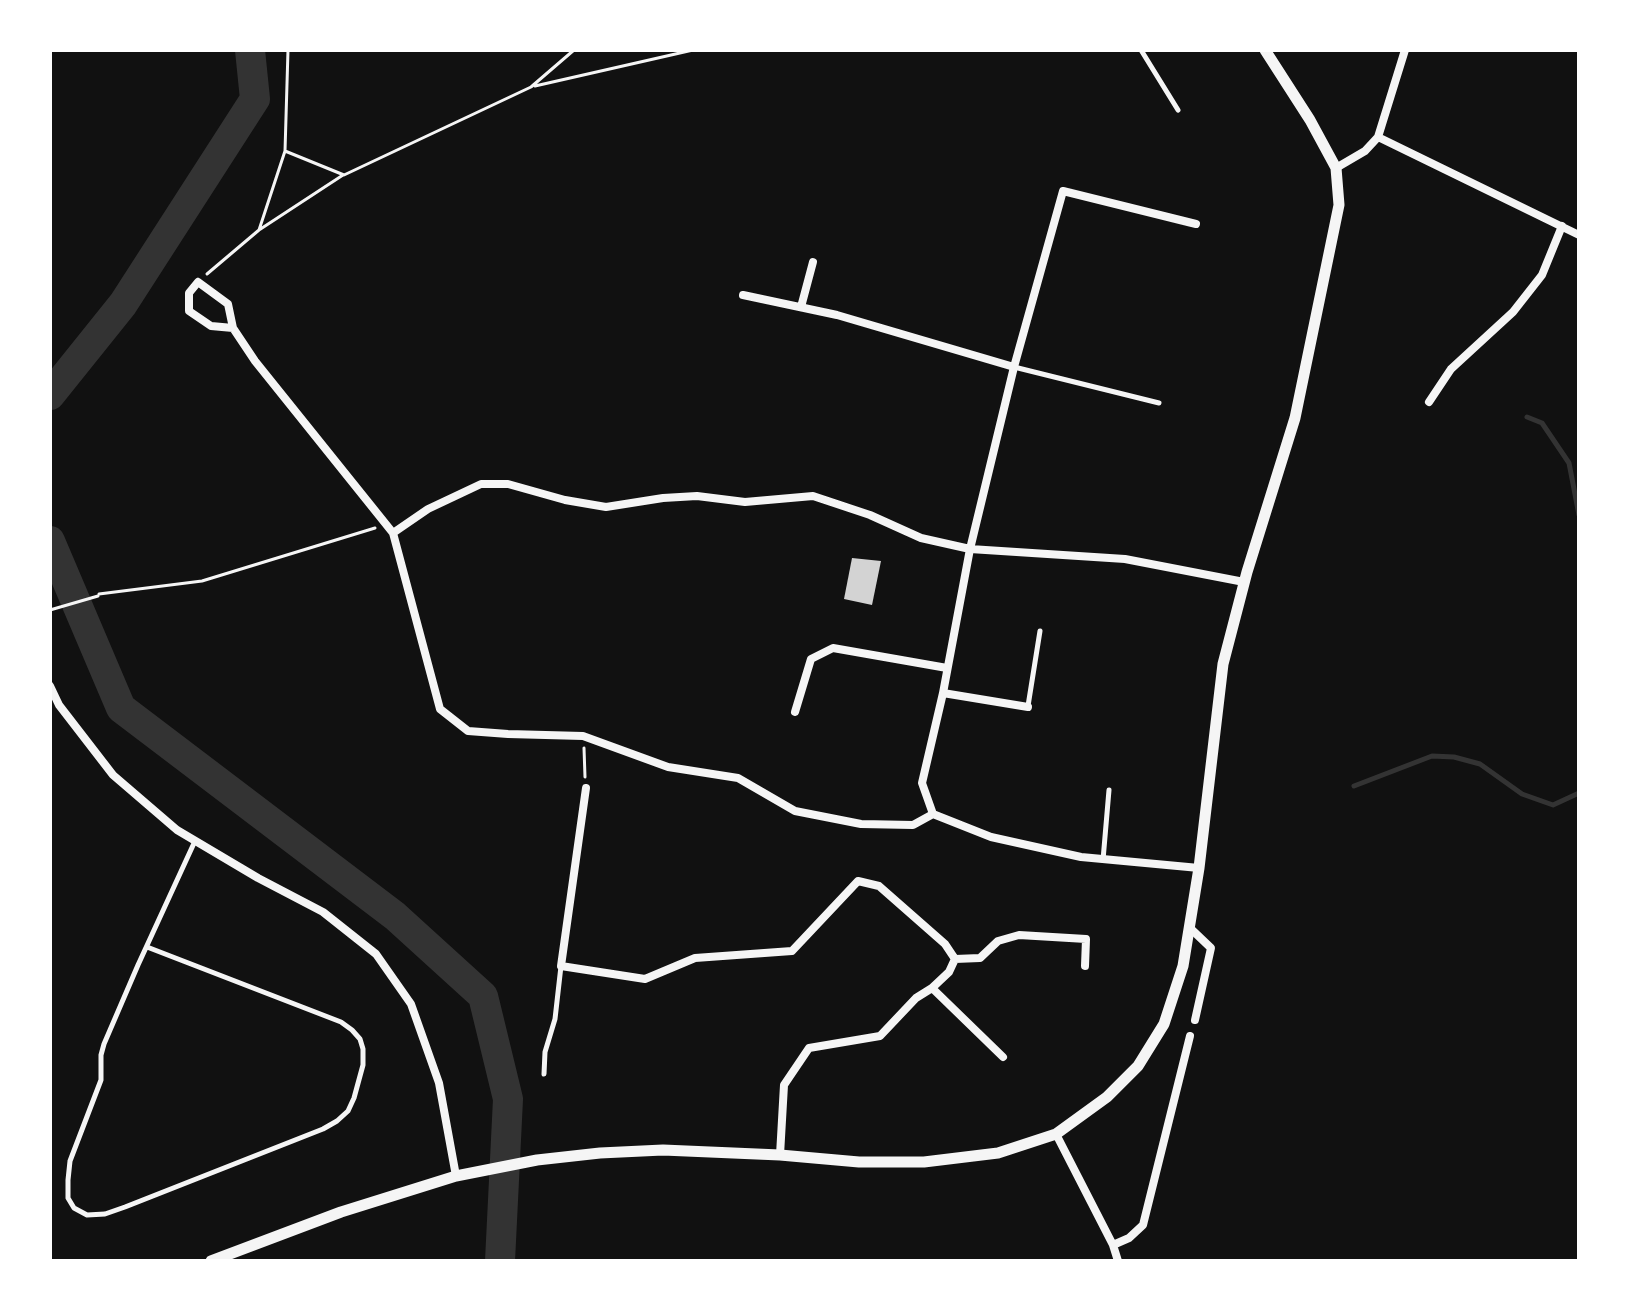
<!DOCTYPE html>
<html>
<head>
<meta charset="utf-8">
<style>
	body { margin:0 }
	#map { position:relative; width:1629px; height:1311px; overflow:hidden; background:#111; font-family:Figtree,sans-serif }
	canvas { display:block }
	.frame { position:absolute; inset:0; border:52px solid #fff; pointer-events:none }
</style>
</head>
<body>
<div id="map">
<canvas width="1629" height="1311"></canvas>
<div class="frame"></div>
</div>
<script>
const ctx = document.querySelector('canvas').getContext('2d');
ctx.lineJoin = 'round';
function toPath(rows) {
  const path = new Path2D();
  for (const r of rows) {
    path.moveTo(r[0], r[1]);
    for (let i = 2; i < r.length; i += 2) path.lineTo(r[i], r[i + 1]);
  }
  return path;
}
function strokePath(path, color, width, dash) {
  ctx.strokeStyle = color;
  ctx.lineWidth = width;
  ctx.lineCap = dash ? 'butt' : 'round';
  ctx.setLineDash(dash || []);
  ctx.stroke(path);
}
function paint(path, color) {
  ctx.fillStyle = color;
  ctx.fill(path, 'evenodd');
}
strokePath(toPath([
	[1527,417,1542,423,1569,463,1579,515],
	[1354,786,1432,756,1454,757,1480,764,1522,794,1553,805,1579,793]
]), '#333', 5);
strokePath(toPath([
	[50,395,123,304,255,99,250,50],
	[50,541,121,708,395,916,483,996,508,1099,500,1261]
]), '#333', 30);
paint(toPath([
	[852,558,881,561,872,605,844,599]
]), '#d3d3d3');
strokePath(toPath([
	[535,86,693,50],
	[285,151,344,175,531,87,574,50],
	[259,230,343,175],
	[207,274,259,230,285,151,288,50],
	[99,594,202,581,375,528],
	[50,610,98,596],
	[584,748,585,777]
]), '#f5f5f5', 3);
strokePath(toPath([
	[1141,50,1178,110],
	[1014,367,1159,403],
	[1028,706,1040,631],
	[1103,860,1109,790],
	[147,947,341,1022,352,1030,360,1039,363,1049,363,1065,354,1098,348,1111,337,1121,323,1129,125,1207,105,1214,87,1215,74,1208,68,1198,68,1180,70,1161,101,1080,101,1055,104,1044,138,965,195,841],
	[544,1074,545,1052,555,1019,561,966]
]), '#f5f5f5', 5);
strokePath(toPath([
	[1378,137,1579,235],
	[1336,168,1365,151,1378,137,1405,50],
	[198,282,228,304,233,328,211,326,189,311,189,293,198,282],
	[743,295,837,315,1014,367],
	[801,307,813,262],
	[233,328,255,361,393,533,440,709,468,731,508,734,583,736,668,767,738,778,795,811,861,824,913,825,933,814,991,837,1081,857,1199,868],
	[1429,402,1451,369,1513,312,1542,275,1562,226],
	[393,533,428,509,481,484,508,484,565,500,606,507,663,498,697,496,745,502,813,496,870,515,921,538,970,549,1125,559,1244,582],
	[50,686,59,705,113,775,177,830,258,878,323,912,376,954,411,1004,439,1083,456,1176],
	[943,693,1028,707],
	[795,712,811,659,833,648,947,668],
	[586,788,561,966,645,979,695,958,792,951,858,881,879,886,945,944,955,959],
	[933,814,922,783,943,693,970,549,1014,367,1063,191,1196,224],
	[1190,928,1211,948,1195,1020],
	[955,959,980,958,998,941,1019,935,1086,939,1085,966],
	[932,988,1003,1057],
	[1056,1134,1113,1245,1118,1261],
	[780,1155,784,1085,809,1048,880,1036,916,998,932,988,949,972,955,959],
	[1113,1245,1129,1238,1143,1225,1190,1036]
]), '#f5f5f5', 8);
strokePath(toPath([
	[211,1261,341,1212,456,1176,537,1160,600,1153,663,1150,780,1155,859,1162,924,1162,998,1153,1056,1134,1107,1097,1138,1066,1164,1024,1183,966,1199,868,1223,664,1247,572,1295,418,1339,205,1336,168,1310,120,1265,50]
]), '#f5f5f5', 11);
</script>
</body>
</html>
